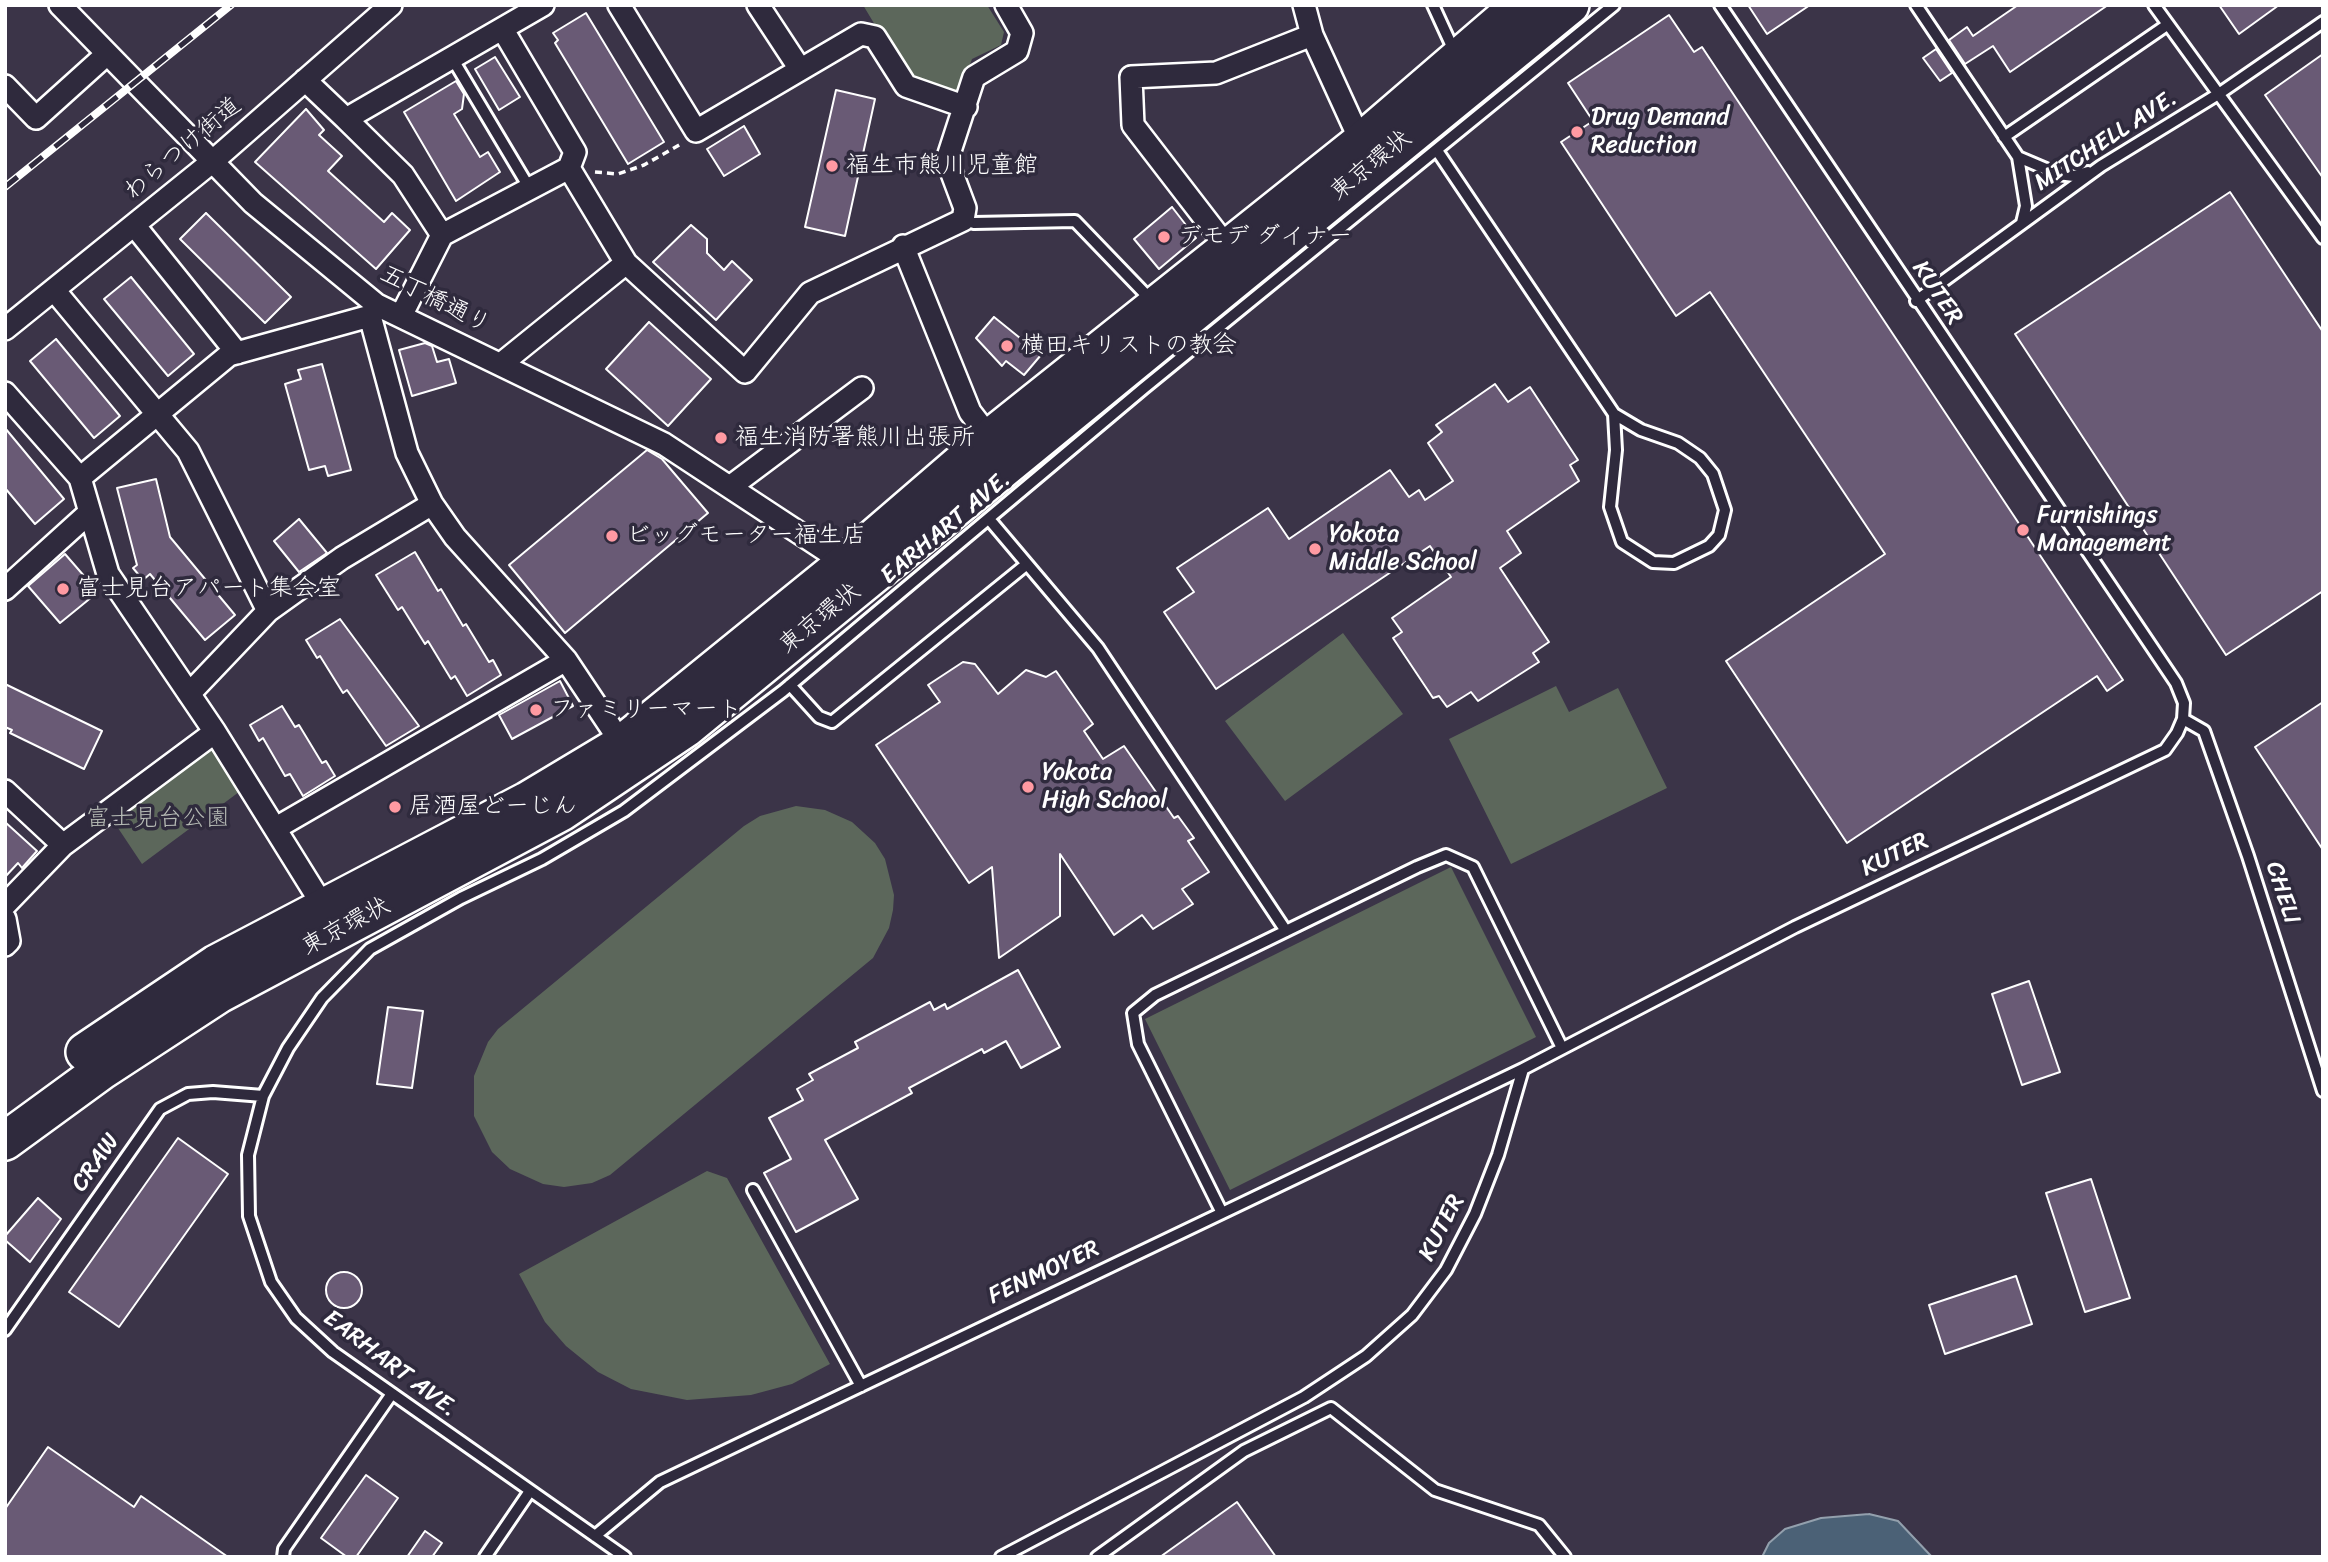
<!DOCTYPE html>
<html>
<head>
<meta charset="utf-8">
<style>
  body { margin:0 }
  #map { position:relative; width:2328px; height:1562px; overflow:hidden; background:#3b3448; font-family:Sriracha,sans-serif }
  canvas { display:block }
  .frame { position:absolute; inset:0; border:7px solid #fff; pointer-events:none }
</style>
</head>
<body>
<div id="map">
<canvas width="2328" height="1562"></canvas>
<div class="frame"></div>
</div>
<script>
const g = document.querySelector('canvas').getContext('2d');
g.lineJoin = 'round';
function paint(path, color) { g.fillStyle = color; g.fill(path, 'evenodd'); }
const shape = rows => new Path2D(rows.map(r => 'M' + r).join(''));
function trace(path, color, width, dash) { g.strokeStyle = color; g.lineWidth = width; g.lineCap = dash ? 'butt' : 'round'; g.setLineDash(dash || []); g.stroke(path); }
function write(font, color, halo, rows, align = 'center') {
  g.font = font + ' Sriracha,"Klee One",sans-serif'; g.lineWidth = 7; g.setLineDash([]); g.textBaseline = 'middle'; g.strokeStyle = halo; g.fillStyle = color; for (const [text, x, y, turn = 0] of rows) {
    g.save(); g.translate(x, y); g.rotate((+turn || 0) * Math.PI / 180); g.textAlign = isNaN(turn) ? turn : align; if (halo) g.strokeText(text, 0, 0); g.fillText(text, 0, 0); g.restore();
  }
}
paint(shape([
  [863,5,987,5,1004,32,1001,45,972,59,959,96,902,70],
  [1343,633,1403,714,1285,801,1225,721],
  [1556,686,1569,712,1618,688,1667,788,1511,864,1449,739],
  [212,748,239,792,142,864,112,819],
  [796,806,825,810,852,822,875,843,885,859,894,895,893,910,889,928,873,958,610,1175,592,1183,564,1187,543,1184,510,1169,492,1152,474,1116,474,1076,488,1042,498,1029,744,826,760,816],
  [1451,867,1536,1037,1230,1190,1145,1019],
  [707,1171,727,1178,830,1364,792,1384,751,1395,687,1400,631,1389,598,1372,566,1346,545,1322,519,1274]
]), '#5c675b');
const water = shape([
  [1869,1514,1898,1521,1932,1557,1762,1557,1769,1543,1785,1529,1821,1518,1869,1514]
]);
paint(water, '#4b6176');
trace(water, '#93a0ad', 2);
const building = shape([
  [1748,5,1810,5,1767,34,1748,5],
  [2018,5,2108,5,2010,72,1993,46,1965,64,1949,40,1967,27,1973,36,2018,5],
  [2219,5,2279,5,2239,34,2219,5],
  [586,13,664,142,628,164,555,43,558,40,553,33,586,13],
  [1669,15,1694,52,1702,47,2123,680,2107,691,2097,676,1847,843,1726,661,1885,554,1710,292,1676,316,1561,142,1593,121,1568,83,1669,15],
  [1936,49,1952,73,1940,81,1923,58,1936,49],
  [2323,54,2323,178,2265,95,2323,54],
  [495,57,520,97,499,110,475,69,495,57],
  [456,81,464,94,462,109,454,114,480,157,488,152,500,172,456,201,404,112,456,81],
  [836,90,875,99,845,236,805,227,836,90],
  [306,109,324,130,319,135,342,156,328,171,384,222,392,213,410,230,376,269,255,162,306,109],
  [744,126,760,154,724,176,707,149,744,126],
  [2230,192,2323,332,2323,591,2226,655,2015,334,2230,192],
  [1172,207,1196,238,1159,269,1134,239,1172,207],
  [206,213,291,297,265,323,180,239,206,213],
  [691,225,707,239,707,253,724,270,732,261,752,280,716,320,653,262,691,225],
  [131,277,194,354,168,376,104,299,131,277],
  [994,317,1041,355,1024,375,1006,361,1002,366,976,338,994,317],
  [649,322,711,379,668,426,606,369,649,322],
  [56,339,120,416,94,438,30,361,56,339],
  [425,343,432,346,437,362,449,359,456,383,412,396,399,350,425,343],
  [322,364,351,470,328,476,325,466,309,470,285,384,301,379,298,370,322,364],
  [1495,384,1508,402,1530,387,1578,460,1570,465,1579,481,1507,531,1521,553,1500,568,1549,642,1533,653,1539,662,1478,701,1471,692,1447,707,1439,696,1433,698,1393,638,1402,632,1392,618,1451,577,1430,546,1216,689,1164,612,1194,592,1177,568,1268,508,1289,539,1390,470,1409,497,1419,490,1425,500,1453,481,1428,443,1442,432,1436,425,1495,384],
  [5,428,64,499,35,524,5,488,5,428],
  [647,450,662,459,708,513,565,633,509,565,647,450],
  [156,479,170,537,235,615,205,640,150,574,143,580,133,568,137,565,117,488,156,479],
  [299,519,327,553,299,572,274,541,299,519],
  [415,552,438,591,441,589,463,626,466,624,489,662,493,660,501,675,467,696,455,676,451,679,428,641,425,644,402,607,398,610,376,575,415,552],
  [65,554,98,592,60,623,28,586,65,554],
  [340,619,419,726,386,746,347,690,343,693,320,656,317,658,306,640,340,619],
  [963,662,975,664,998,694,1026,670,1046,677,1056,671,1093,724,1084,731,1103,759,1124,746,1174,818,1178,816,1194,838,1188,841,1209,872,1182,889,1193,904,1153,929,1142,915,1114,935,1060,854,1060,916,999,958,992,867,969,883,876,745,940,702,928,685,963,662],
  [560,681,573,706,512,739,499,715,560,681],
  [5,684,102,731,84,769,10,733,12,730,5,727,5,684],
  [2323,702,2323,850,2255,747,2323,702],
  [282,706,295,727,299,725,322,763,326,761,335,776,303,796,290,774,285,776,263,738,259,741,250,725,282,706],
  [5,822,37,851,22,868,18,863,5,877,5,822],
  [1018,970,1060,1047,1021,1068,1006,1041,984,1053,982,1049,909,1088,912,1093,825,1140,858,1199,796,1232,764,1173,791,1159,769,1118,803,1100,797,1089,813,1080,809,1074,858,1048,855,1042,930,1002,934,1010,945,1004,947,1009,1018,970],
  [2029,981,2060,1072,2022,1085,1992,994,2029,981],
  [388,1007,423,1011,412,1088,377,1084,388,1007],
  [178,1138,228,1174,119,1327,69,1292,178,1138],
  [2091,1179,2130,1298,2085,1312,2046,1193,2091,1179],
  [38,1198,61,1219,30,1262,5,1240,5,1236,38,1198],
  '326 1290a18 18 0 1 1 36 0a18 18 0 1 1-36 0Z',
  [2016,1276,2032,1324,1945,1354,1929,1305,2016,1276],
  [48,1447,134,1507,141,1496,228,1557,5,1557,5,1509,48,1447],
  [366,1475,398,1498,356,1557,347,1557,321,1538,366,1475],
  [1237,1502,1276,1557,1160,1557,1237,1502],
  [425,1531,442,1543,432,1557,407,1557,425,1531]
]);
paint(building, '#695a75');
trace(building, '#fff', 2);
const lane = shape([
  [1433,5,1455,53],
  [1916,5,2018,157,2026,206,2022,223],
  [2154,5,2323,238],
  [452,58,530,189],
  [2004,137,2167,25],
  [1438,152,1614,414],
  [2018,157,2058,174,2074,176,2088,172],
  [963,220,974,223,1075,221,1152,301],
  [1916,301,2101,166,2220,93,2323,22],
  [1614,414,1641,430,1678,443,1700,458,1713,474,1725,510,1719,535,1709,546,1674,563,1653,562,1622,542,1610,507,1616,450,1614,414],
  [989,519,1098,648,1286,931],
  [790,685,819,717,832,722,1027,564],
  [2183,719,2204,731,2248,856,2323,1091],
  [753,1190,861,1386],
  [1222,1213,1138,1044,1133,1013,1155,995,1417,867,1446,855,1473,867,1562,1048],
  [5,1330,160,1109,188,1094,213,1092,263,1096],
  [595,1536,660,1482,1523,1069,1795,927,2165,750,2177,733,2183,719,2184,703,2176,683,1720,5],
  [283,1557,284,1549,391,1395],
  [485,1557,530,1491],
  [625,1557,333,1352,296,1318,271,1282,249,1216,248,1155,263,1096,288,1048,322,998,370,949,461,898,542,859,624,811,783,691,1144,388,1614,5],
  [1001,1557,1304,1397,1366,1356,1412,1315,1446,1270,1475,1214,1498,1155,1523,1069],
  [1097,1557,1244,1451,1331,1408,1435,1490,1539,1525,1565,1557]
]);
const street = shape([
  [60,5,253,203,377,305,664,444,845,563,851,570],
  [619,5,696,131,861,34,875,37,906,86,966,107],
  [758,5,800,69],
  [1304,5,1312,35,1361,142],
  [503,30,575,152,569,168,626,263,745,372,810,293,963,220,965,208,947,160,974,77,1017,51,1022,33,1006,5],
  [305,80,346,119,543,5],
  [5,86,36,118,107,54],
  [346,119,403,175,442,235,569,168],
  [134,225,237,353],
  [903,246,970,412,990,438],
  [1227,247,1133,125,1131,77,1216,73,1312,35],
  [54,290,188,451,268,611],
  [377,305,370,316,407,453,432,504,455,537,566,660,622,744],
  [401,316,442,235],
  [5,329,213,161,391,5],
  [501,364,626,263],
  [5,393,80,478,108,574,215,732,325,909],
  [80,478,229,355,370,316],
  [730,487,862,388],
  [5,589,90,512],
  [189,694,268,611,342,558,432,504],
  [5,791,63,845],
  [276,828,566,660],
  [5,905,63,845,215,732],
  [5,919,9,941,5,945]
]);
const highway = shape([
  [85,1052,216,964,527,801,622,744,845,563,990,438,1361,142,1520,5],
  [5,1141,101,1071,219,994,561,812,686,728,1570,5]
]);
trace(lane, '#fff', 16);
trace(street, '#fff', 26);
trace(highway, '#fff', 42);
trace(shape([
  [595,172,618,174,644,165,681,144]
]), '#fff', 3.5, [7, 5]);
trace(lane, '#2f2a3d', 10);
trace(street, '#2f2a3d', 21);
trace(highway, '#2f2a3d', 37);
const rail = shape([
  [5,187,231,5]
]);
trace(rail, '#fff', 8);
trace(rail, '#2f2a3d', 5, [16]);
for (const [x, y, r, color] of [
  [1577,132,7,"#ff9aa2"],
  [832,166,7,"#ff9aa2"],
  [1164,237,7,"#ff9aa2"],
  [1007,346,7,"#ff9aa2"],
  [721,438,7,"#ff9aa2"],
  [2023,530,7,"#ff9aa2"],
  [612,536,7,"#ff9aa2"],
  [1315,549,7,"#ff9aa2"],
  [63,589,7,"#ff9aa2"],
  [536,710,7,"#ff9aa2"],
  [1028,787,7,"#ff9aa2"],
  [395,807,7,"#ff9aa2"]
]) { const dot = new Path2D(); dot.arc(x, y, r, 0, 2 * Math.PI); g.fillStyle = color; g.fill(dot); trace(dot, '#2f2a3d', 2.5); }
write('24px', '#fff', '#2f2a3d', [
  ["Drug Demand",1591,118],
  ["Reduction",1591,146],
  ["福生市熊川児童館",846,166],
  ["デモデ ダイナー",1178,237],
  ["横田キリストの教会",1021,346],
  ["福生消防署熊川出張所",735,438],
  ["Furnishings",2037,516],
  ["Management",2037,544],
  ["Yokota",1329,535],
  ["Middle School",1329,563],
  ["ビッグモーター福生店",626,536],
  ["富士見台アパート集会室",77,589],
  ["ファミリーマート",550,710],
  ["Yokota",1042,773],
  ["High School",1042,801],
  ["居酒屋どーじん",409,807]
], 'left');
write('24px', '#fff', '#2f2a3d', [
  ["MITCHELL AVE.",2106,141,-33],
  ["わらつけ街道",183,149,-40],
  ["東京環状",1371,166,-39],
  ["KUTER",1937,293,56],
  ["五丁橋通り",435,300,27],
  ["EARHART AVE.",946,528,-40],
  ["東京環状",820,619,-39],
  ["KUTER",1895,855,-26],
  ["CHELI",2282,893,72],
  ["東京環状",346,927,-28],
  ["CRAW",96,1163,-55],
  ["KUTER",1442,1228,-63],
  ["FENMOYER",1044,1273,-25],
  ["EARHART AVE.",390,1364,37]
]);
write('24px', '#b6bbb5', '#2f2a3d', [
  ["富士見台公園",158,819]
]);
</script>
</body>
</html>
